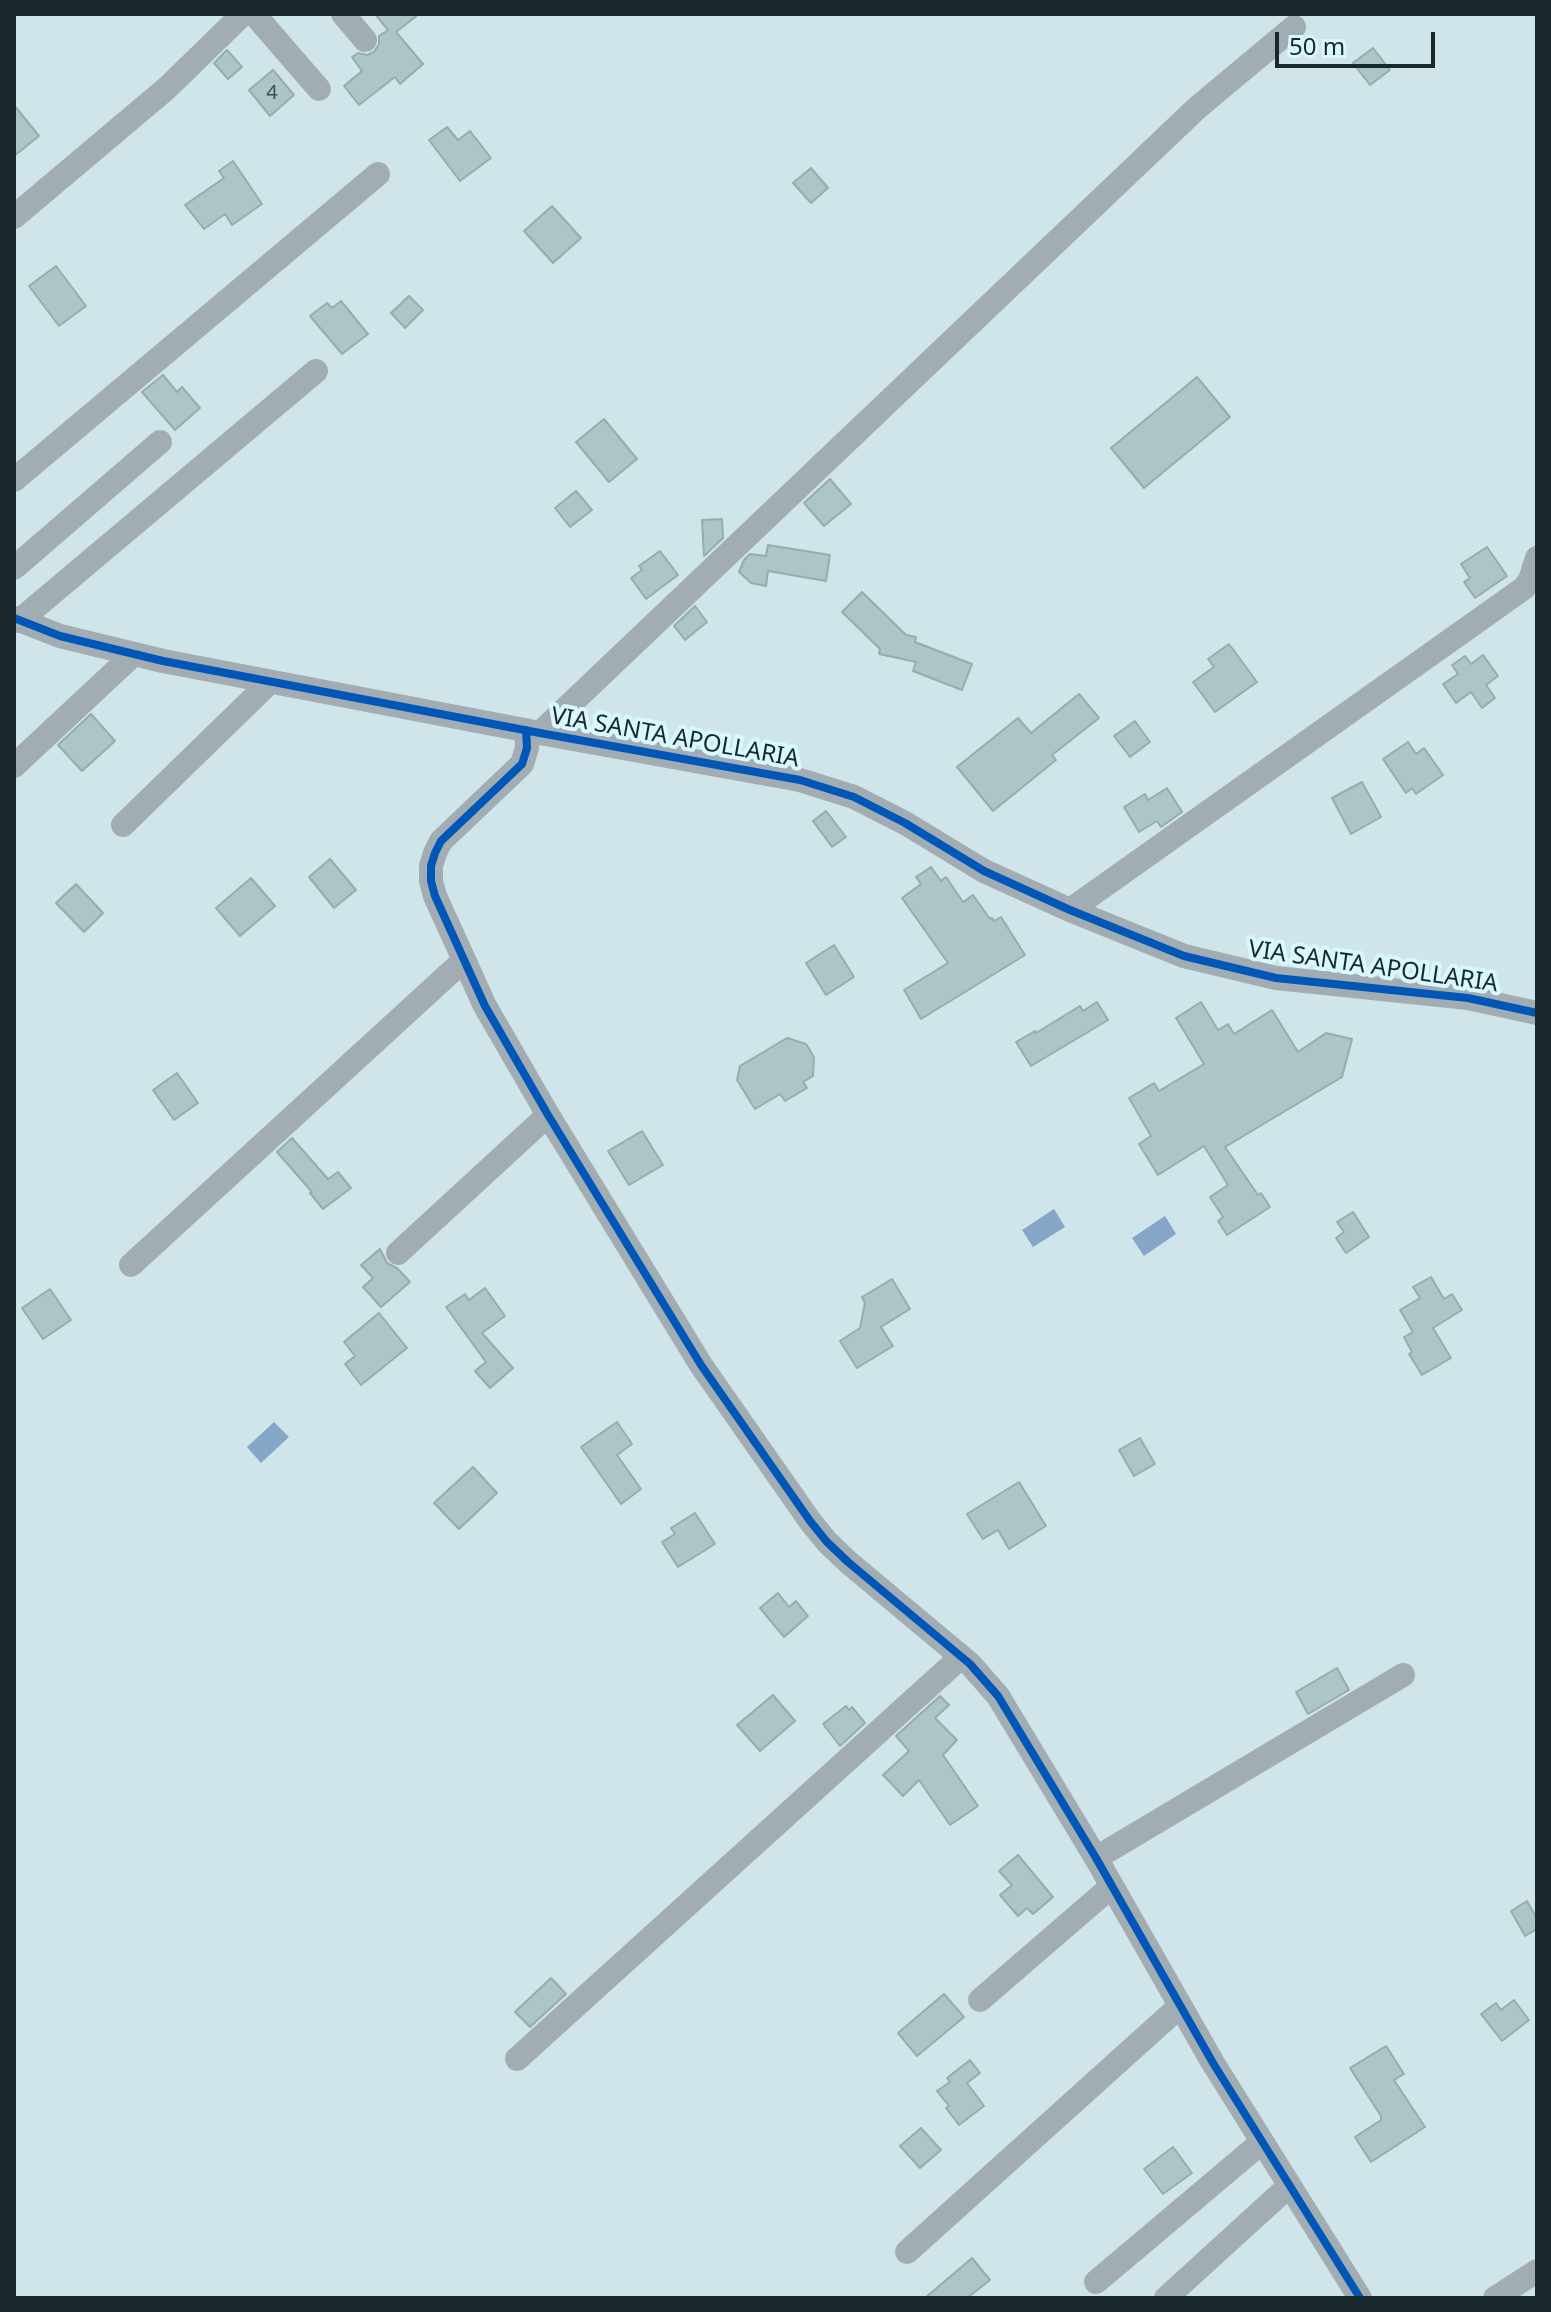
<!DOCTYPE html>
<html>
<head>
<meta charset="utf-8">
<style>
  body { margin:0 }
  #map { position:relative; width:1551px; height:2312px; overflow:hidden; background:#cfe5ea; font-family:"Noto Sans",sans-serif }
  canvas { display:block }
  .frame { position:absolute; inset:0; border:16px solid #19282c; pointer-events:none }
  .scale { position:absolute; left:1275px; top:32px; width:160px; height:36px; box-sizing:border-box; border:4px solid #19282c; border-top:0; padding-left:10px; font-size:24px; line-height:28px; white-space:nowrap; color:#19282c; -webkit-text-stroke:6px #d8f8ff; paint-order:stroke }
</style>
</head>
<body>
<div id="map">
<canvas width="1551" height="2312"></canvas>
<div class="frame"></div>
<div class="scale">50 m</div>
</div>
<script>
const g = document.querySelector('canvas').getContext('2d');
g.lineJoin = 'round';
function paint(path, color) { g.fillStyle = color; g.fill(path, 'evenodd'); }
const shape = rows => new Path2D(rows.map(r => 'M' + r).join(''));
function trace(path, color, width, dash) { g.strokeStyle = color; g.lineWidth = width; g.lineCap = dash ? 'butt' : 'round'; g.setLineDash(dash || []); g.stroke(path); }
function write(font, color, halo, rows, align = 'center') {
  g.font = font + ' "Noto Sans",sans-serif'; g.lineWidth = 8; g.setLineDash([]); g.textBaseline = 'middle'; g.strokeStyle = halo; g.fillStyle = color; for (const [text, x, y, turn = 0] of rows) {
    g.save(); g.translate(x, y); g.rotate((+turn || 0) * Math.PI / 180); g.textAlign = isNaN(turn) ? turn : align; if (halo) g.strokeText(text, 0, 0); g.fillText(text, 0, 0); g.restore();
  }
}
paint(shape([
  [1054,1209,1065,1227,1033,1247,1022,1230],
  [1165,1216,1176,1234,1144,1256,1132,1238],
  [274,1422,289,1437,261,1463,247,1447]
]), '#85a6c7');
const building = shape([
  [375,14,419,14,396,32,423,64,400,84,395,77,359,105,344,86,362,71,352,57,358,53,367,55,374,52,379,44,379,36,388,30,375,14],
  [1373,48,1390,70,1370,85,1353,63,1373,48],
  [227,50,242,67,228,79,214,63,227,50],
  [273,70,294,95,270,116,249,90,273,70],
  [14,105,39,136,14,156,14,105],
  [447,127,458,140,470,131,491,158,460,181,429,140,447,127],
  [233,161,262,204,232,225,225,214,204,229,185,205,224,178,219,171,233,161],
  [811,168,828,188,811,203,793,183,811,168],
  [552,206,581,238,553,263,524,231,552,206],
  [56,266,86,306,59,326,29,286,56,266],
  [409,296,423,310,405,328,391,313,409,296],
  [341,301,368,334,342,354,310,316,327,303,332,308,341,301],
  [163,375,177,392,182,387,200,408,175,430,142,392,163,375],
  [1197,377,1230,417,1144,488,1111,448,1197,377],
  [604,419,637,459,609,482,576,442,604,419],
  [830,479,851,504,824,526,804,503,830,479],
  [576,491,592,510,570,527,555,508,576,491],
  [722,519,723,538,704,556,702,520,722,519],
  [768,545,830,555,826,581,768,571,766,586,751,583,739,572,744,560,750,554,766,556,768,545],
  [1487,547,1507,576,1475,598,1464,582,1470,578,1461,564,1487,547],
  [660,551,678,575,646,599,631,578,642,570,639,566,660,551],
  [862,592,906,635,916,637,915,642,972,664,962,690,913,671,916,662,879,654,880,649,842,612,862,592],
  [695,606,707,622,685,640,674,626,695,606],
  [1229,644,1257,682,1215,712,1193,682,1214,667,1208,659,1229,644],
  [1483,655,1498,676,1486,685,1495,698,1482,708,1471,692,1456,703,1443,684,1458,674,1452,665,1465,656,1471,664,1483,655],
  [1079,694,1099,718,1052,755,1056,760,993,811,957,767,1018,718,1031,733,1079,694],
  [91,714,115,741,82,771,58,745,91,714],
  [1135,721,1150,742,1130,757,1114,736,1135,721],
  [1408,742,1416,754,1424,748,1443,775,1416,794,1412,788,1406,793,1383,759,1408,742],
  [1362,782,1381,817,1351,834,1332,798,1362,782],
  [1167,788,1182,812,1161,827,1157,821,1139,832,1124,807,1145,794,1148,800,1167,788],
  [826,811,846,837,832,847,813,821,826,811],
  [330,859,356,890,334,908,309,877,330,859],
  [931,867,941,881,946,877,963,902,973,895,990,919,992,918,994,921,1001,917,1025,955,921,1019,904,990,948,963,902,898,921,884,916,877,931,867],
  [251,878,275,906,240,936,216,908,251,878],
  [76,884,103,913,84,932,56,903,76,884],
  [834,945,854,977,826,995,806,963,834,945],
  [1097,1002,1108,1020,1031,1066,1016,1042,1035,1031,1036,1033,1080,1006,1083,1011,1097,1002],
  [1201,1002,1218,1030,1228,1024,1234,1034,1272,1010,1298,1052,1326,1033,1352,1039,1342,1077,1225,1147,1258,1195,1261,1193,1270,1207,1227,1235,1218,1221,1223,1217,1210,1197,1228,1185,1204,1146,1158,1175,1139,1144,1151,1136,1129,1098,1154,1083,1159,1091,1204,1064,1176,1018,1201,1002],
  [787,1038,806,1044,814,1057,813,1076,803,1082,807,1088,785,1101,780,1094,755,1109,737,1080,740,1066,787,1038],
  [177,1073,198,1103,174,1120,153,1090,177,1073],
  [642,1131,663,1165,629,1185,608,1151,642,1131],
  [292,1138,328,1179,338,1172,351,1188,323,1209,310,1193,312,1192,277,1152,292,1138],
  [1353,1212,1369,1237,1346,1253,1336,1238,1344,1232,1337,1222,1353,1212],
  [380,1249,387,1263,397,1268,410,1282,381,1307,363,1287,373,1278,361,1265,380,1249],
  [1431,1277,1444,1299,1452,1294,1462,1310,1433,1328,1451,1358,1422,1375,1409,1354,1412,1352,1404,1337,1413,1332,1400,1310,1420,1298,1413,1287,1431,1277],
  [892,1279,910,1309,881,1327,893,1346,857,1368,840,1341,860,1328,865,1303,862,1297,892,1279],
  [485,1288,505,1316,482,1333,513,1368,490,1388,475,1371,486,1362,446,1307,465,1294,469,1300,485,1288],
  [50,1289,71,1320,43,1339,22,1308,50,1289],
  [379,1313,407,1348,361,1385,345,1364,355,1356,344,1342,379,1313],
  [617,1422,632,1444,617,1455,641,1489,621,1504,581,1447,617,1422],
  [1140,1438,1155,1464,1134,1476,1119,1450,1140,1438],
  [473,1467,497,1493,459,1529,434,1503,473,1467],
  [1019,1482,1046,1526,1009,1549,998,1530,983,1539,967,1514,1019,1482],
  [695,1513,715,1544,678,1567,662,1542,675,1534,671,1528,695,1513],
  [778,1593,789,1607,796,1601,808,1616,784,1637,760,1608,778,1593],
  [1337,1668,1349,1690,1308,1714,1296,1692,1337,1668],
  [773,1695,795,1721,760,1751,737,1725,773,1695],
  [940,1696,949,1705,935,1718,957,1740,943,1755,978,1806,950,1825,919,1780,903,1796,883,1775,909,1751,896,1736,940,1696],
  [846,1706,849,1710,852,1707,865,1723,840,1746,823,1724,846,1706],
  [1018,1855,1053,1897,1033,1914,1027,1908,1018,1916,1000,1895,1012,1885,999,1871,1018,1855],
  [1527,1901,1537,1919,1537,1929,1525,1936,1511,1911,1527,1901],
  [551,1978,566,1994,530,2027,515,2012,551,1978],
  [944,1994,964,2017,917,2056,898,2033,944,1994],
  [1514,2000,1529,2020,1502,2041,1481,2014,1496,2003,1501,2010,1514,2000],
  [1386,2046,1404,2074,1394,2080,1425,2127,1371,2162,1355,2137,1381,2120,1381,2116,1350,2068,1386,2046],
  [970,2060,980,2073,967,2083,984,2106,959,2125,946,2108,949,2106,937,2091,950,2082,947,2078,970,2060],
  [921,2128,941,2150,920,2168,900,2146,921,2128],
  [1173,2147,1192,2173,1163,2194,1144,2169,1173,2147],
  [972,2258,990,2280,967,2298,925,2298,972,2258]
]);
paint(building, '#acc5c7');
trace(building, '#99abac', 2);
trace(shape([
  [254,14,319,89],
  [343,14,365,40],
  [14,217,167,88,243,14],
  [14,480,378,174],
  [14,568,160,442],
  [14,618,60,636,163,661,540,733,800,780,854,797,905,823,984,871,1070,910,1184,956,1276,978,1468,998,1537,1013],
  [19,621,316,371],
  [526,730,527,748,522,764,441,841,435,853,431,866,431,881,435,896,485,1006,548,1115,701,1365,810,1521,827,1542,848,1562,970,1664,998,1696,1096,1858,1213,2063,1360,2298],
  [540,733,1197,108,1294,27],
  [14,766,134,654],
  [123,825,270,682],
  [1070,910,1524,588,1530,580,1537,558],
  [398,1253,548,1115],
  [131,1265,463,961],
  [1096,1858,1403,1675],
  [980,2000,1112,1886],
  [517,2059,961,1657],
  [907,2252,1180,2006],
  [1096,2282,1262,2142],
  [1166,2298,1289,2186],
  [1495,2298,1537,2271]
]), '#a2adb3', 24);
trace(shape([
  [14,618,60,636,163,661,540,733,800,780,854,797,905,823,984,871,1070,910,1184,956,1276,978,1468,998,1537,1013],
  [526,730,527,748,522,764,441,841,435,853,431,866,431,881,435,896,485,1006,548,1115,701,1365,810,1521,827,1542,848,1562,970,1664,998,1696,1096,1858,1213,2063,1360,2298]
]), '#0057b8', 8);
write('20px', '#3e4f53', null, [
  ["4",272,93]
]);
write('24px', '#19282c', '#d8f8ff', [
  ["VIA SANTA APOLLARIA",675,738,10],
  ["VIA SANTA APOLLARIA",1373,967,8]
]);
</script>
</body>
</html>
